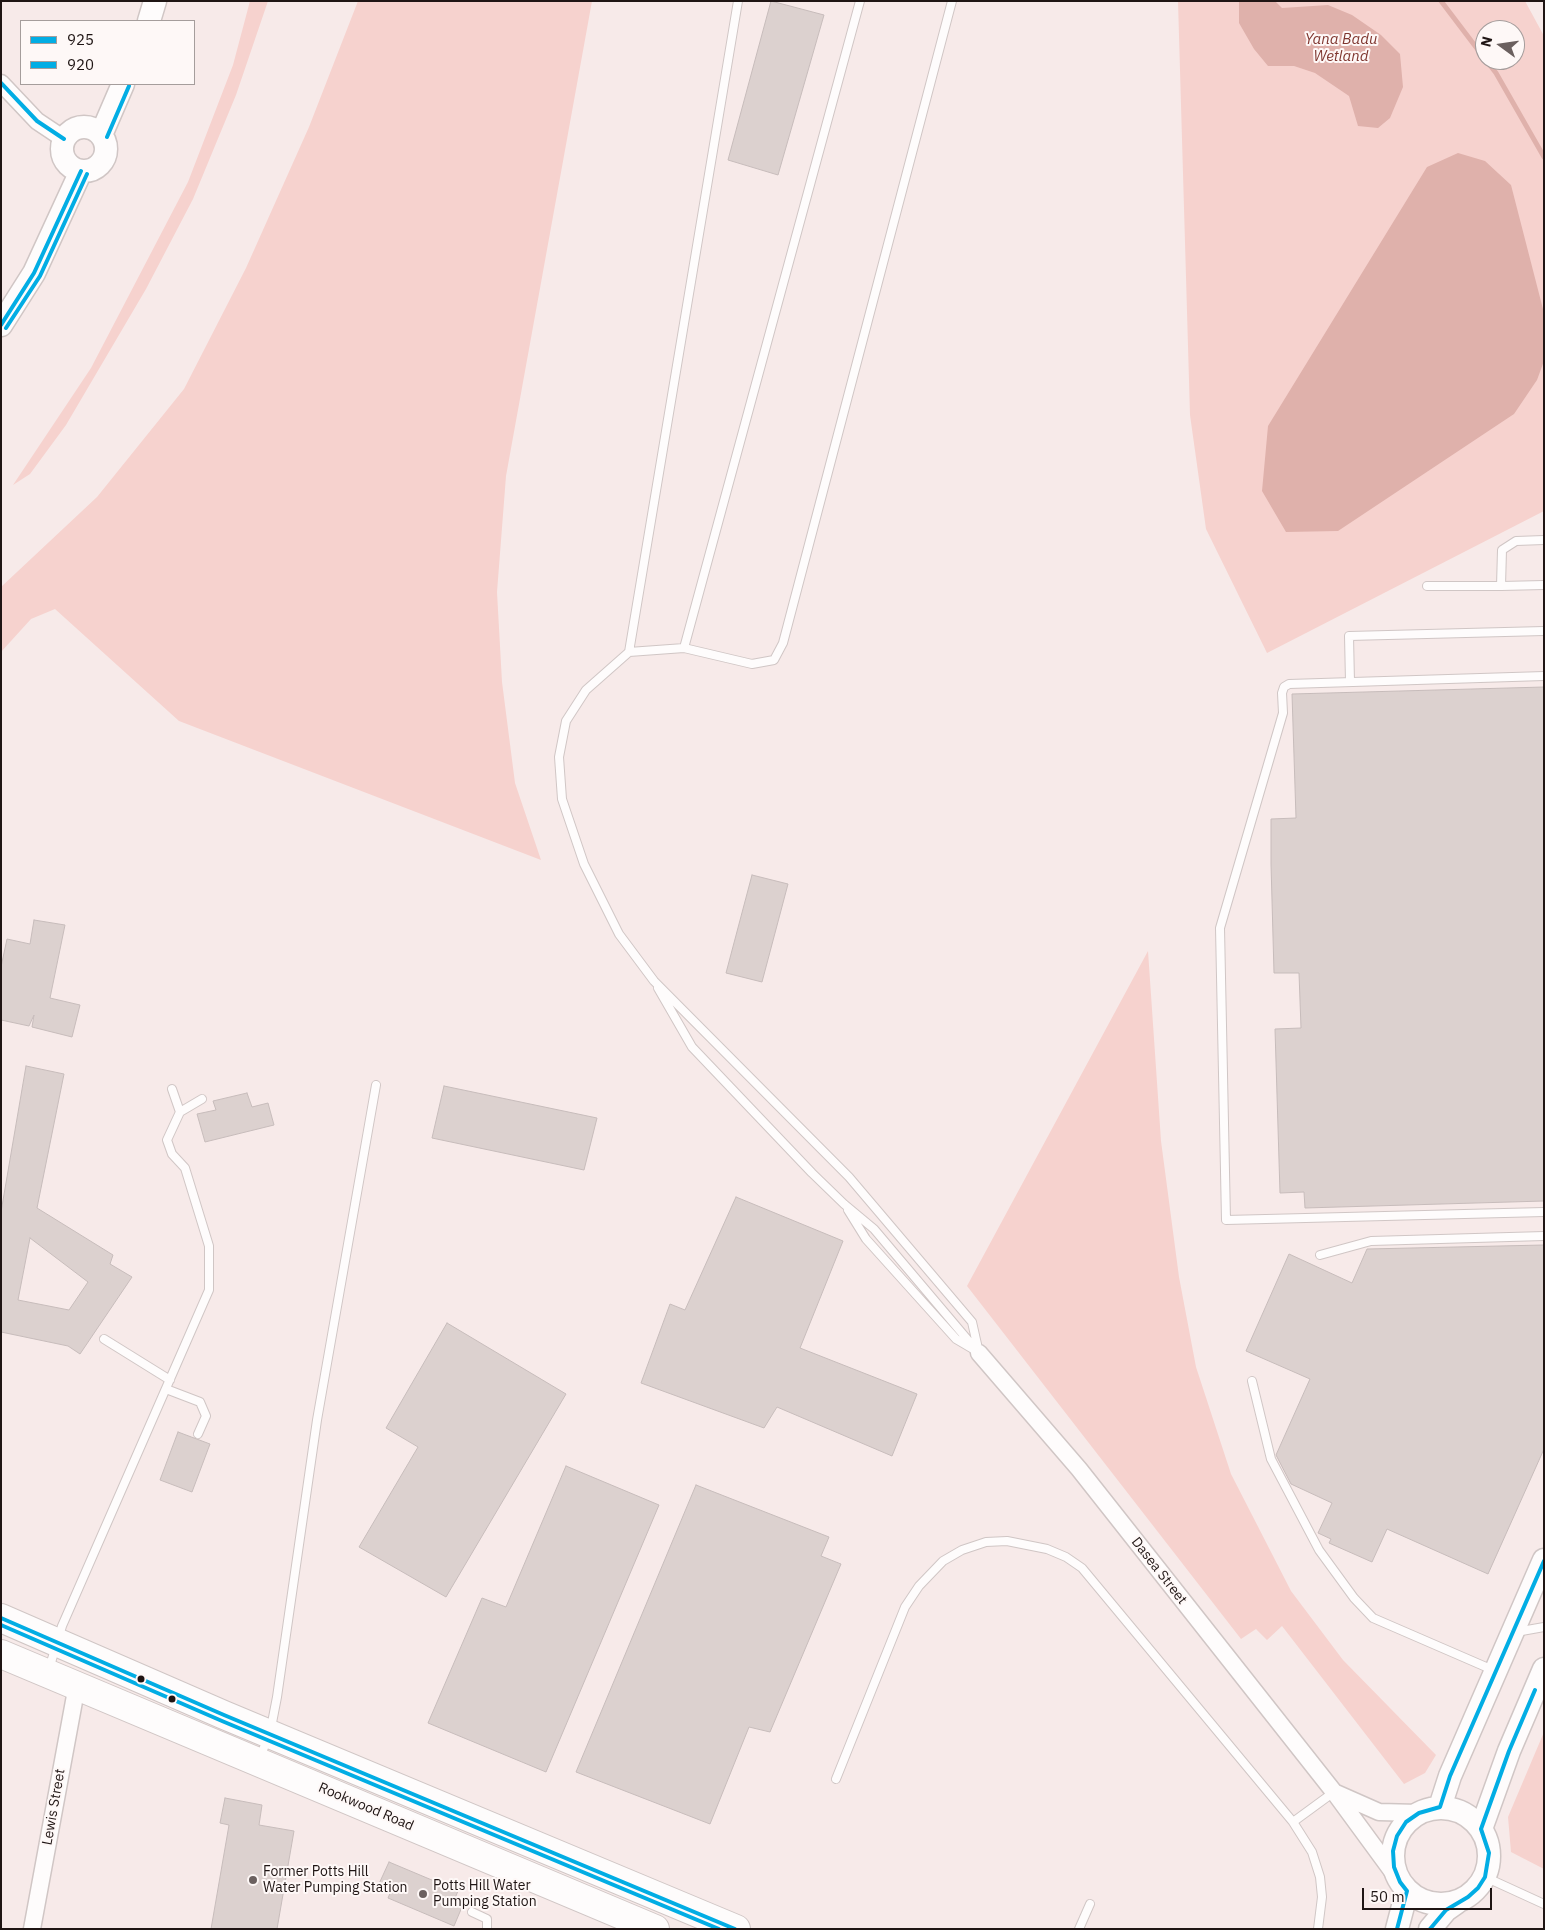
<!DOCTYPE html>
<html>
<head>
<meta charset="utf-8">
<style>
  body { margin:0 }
  #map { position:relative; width:1545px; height:1930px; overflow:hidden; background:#f7eae9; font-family:"IBM Plex Sans",sans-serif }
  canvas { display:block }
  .frame { position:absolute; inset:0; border:2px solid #1f1514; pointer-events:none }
  .legend { position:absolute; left:20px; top:20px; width:175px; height:65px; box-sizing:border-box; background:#fef8f7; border:1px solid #a59d9c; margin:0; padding:6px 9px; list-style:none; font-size:15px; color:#1f1514 }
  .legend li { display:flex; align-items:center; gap:10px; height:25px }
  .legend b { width:25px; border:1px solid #a59d9c }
  .north { position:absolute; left:1475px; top:20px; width:50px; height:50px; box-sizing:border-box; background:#fef8f7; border:1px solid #a59d9c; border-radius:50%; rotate:284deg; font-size:14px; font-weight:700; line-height:20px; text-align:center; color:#1f1514 }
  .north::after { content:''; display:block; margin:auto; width:18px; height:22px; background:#6b605f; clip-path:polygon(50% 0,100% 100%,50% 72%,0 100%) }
  .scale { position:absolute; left:1362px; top:1888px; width:130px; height:22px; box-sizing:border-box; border:2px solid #1f1514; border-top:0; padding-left:6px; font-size:15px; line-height:18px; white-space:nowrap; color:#1f1514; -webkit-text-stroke:4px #fef8f7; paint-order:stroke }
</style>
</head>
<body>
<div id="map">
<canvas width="1545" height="1930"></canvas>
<div class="frame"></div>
<ul class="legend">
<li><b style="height:6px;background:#02ade4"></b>925</li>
<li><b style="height:6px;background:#02ade4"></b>920</li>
</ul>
<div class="north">N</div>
<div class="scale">50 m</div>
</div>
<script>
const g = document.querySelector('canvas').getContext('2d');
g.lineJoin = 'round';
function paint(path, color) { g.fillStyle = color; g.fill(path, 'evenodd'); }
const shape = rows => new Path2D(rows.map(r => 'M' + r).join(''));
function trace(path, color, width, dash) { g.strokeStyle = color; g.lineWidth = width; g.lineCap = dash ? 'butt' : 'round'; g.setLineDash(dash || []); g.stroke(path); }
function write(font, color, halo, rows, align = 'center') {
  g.font = font + ' "IBM Plex Sans",sans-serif'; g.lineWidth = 4; g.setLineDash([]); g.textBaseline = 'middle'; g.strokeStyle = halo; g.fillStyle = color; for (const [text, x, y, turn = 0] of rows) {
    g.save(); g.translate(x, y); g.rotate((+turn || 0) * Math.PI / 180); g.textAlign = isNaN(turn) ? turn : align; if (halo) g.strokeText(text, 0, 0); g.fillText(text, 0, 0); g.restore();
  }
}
paint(shape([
  [250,1,268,1,236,95,193,199,146,289,66,425,30,474,13,485,91,368,188,182,233,65],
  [358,1,592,1,506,476,497,592,502,682,515,783,541,860,179,721,55,609,31,619,1,652,1,587,97,497,184,389,246,268,309,127],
  [1178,1,1525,1,1544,36,1544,511,1267,653,1206,529,1190,415],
  [1485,30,1515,30,1515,60,1485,60],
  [1148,951,1161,1141,1179,1277,1196,1367,1231,1474,1291,1591,1343,1660,1436,1755,1425,1773,1404,1784,1282,1626,1267,1640,1256,1629,1241,1639,967,1286],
  [1544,1732,1544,1869,1511,1852,1508,1817]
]), '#f6d2ce');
paint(shape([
  [1239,1,1275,1,1282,8,1328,5,1352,15,1381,35,1400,54,1403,87,1390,118,1378,128,1358,126,1349,96,1315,73,1294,66,1268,66,1254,49,1239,23],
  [1458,153,1485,161,1511,185,1544,313,1544,361,1537,380,1514,414,1338,531,1286,532,1262,491,1268,426,1427,167]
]), '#dfb1ab');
trace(shape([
  [1441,1,1485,59],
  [1486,60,1496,73,1544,157]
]), '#dfb1ab', 5);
const building = shape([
  [771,1,824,15,778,175,728,160,771,1],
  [1544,687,1544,1201,1305,1208,1304,1192,1280,1193,1275,1029,1301,1028,1299,973,1274,973,1271,864,1271,819,1296,818,1292,694,1544,687],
  [752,875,788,884,762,982,726,973,752,875],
  [34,920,65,925,50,998,80,1005,72,1037,32,1027,34,1015,29,1026,1,1020,1,967,7,939,30,944,34,920],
  [26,1066,64,1074,37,1208,113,1255,110,1264,132,1277,80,1354,68,1346,1,1332,1,1212,26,1066],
  [30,1238,88,1282,69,1310,18,1300,30,1238],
  [444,1086,597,1118,584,1170,432,1138,444,1086],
  [247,1093,252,1107,268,1103,274,1125,205,1142,197,1114,216,1110,213,1101,247,1093],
  [736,1197,843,1241,800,1348,917,1394,892,1456,777,1407,764,1428,641,1383,670,1304,685,1310,736,1197],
  [1544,1245,1544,1449,1488,1574,1387,1529,1372,1562,1329,1543,1331,1539,1318,1533,1332,1503,1291,1484,1276,1455,1310,1379,1246,1351,1289,1254,1352,1283,1367,1249,1544,1245],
  [447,1323,566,1394,446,1597,359,1547,418,1447,386,1428,447,1323],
  [178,1432,210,1444,192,1492,160,1480,178,1432],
  [566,1466,659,1505,546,1772,428,1723,482,1598,506,1607,566,1466],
  [696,1485,829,1537,821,1556,841,1564,770,1732,749,1727,710,1824,576,1772,696,1485],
  [225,1798,262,1805,259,1825,294,1831,277,1929,211,1929,229,1825,220,1823,225,1798],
  [389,1862,458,1891,453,1903,462,1907,454,1926,388,1898,391,1891,378,1886,389,1862]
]);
paint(building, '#dcd1cf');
trace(building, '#c7bcbb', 1);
const lane = shape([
  [738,1,629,652,586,690,566,721,559,757,562,799,584,864,619,934,654,981,849,1177,972,1322,979,1353],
  [1544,540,1516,541,1502,550,1501,586,1544,585],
  [1427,586,1501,586],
  [684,648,752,664,774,660,783,643,952,1],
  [629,652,684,648,860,1],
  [1544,676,1289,684,1284,687,1282,693,1283,713,1220,928,1226,1220,1544,1212],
  [1350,682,1349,636,1544,631],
  [658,988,692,1047,812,1173,844,1204,874,1229,978,1352],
  [180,1112,202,1099],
  [848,1210,866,1239,956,1339,973,1349],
  [1320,1255,1371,1241,1544,1236],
  [104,1339,170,1380],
  [1252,1381,1271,1459,1319,1550,1354,1598,1373,1618,1493,1670],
  [166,1389,200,1402,206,1416,198,1434],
  [1516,1632,1544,1627],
  [49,1669,62,1626,209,1290,209,1246,185,1168,172,1154,167,1140,180,1112,172,1089],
  [260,1757,270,1733,277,1697,317,1420,376,1085],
  [836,1779,905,1607,919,1586,943,1561,962,1550,986,1542,1007,1541,1047,1549,1066,1557,1082,1568,1293,1822],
  [1485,1877,1544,1904],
  [472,1912,487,1919,487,1929],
  [1079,1929,1090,1904],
  [1318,1929,1322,1897,1320,1877,1312,1852,1293,1822,1334,1792]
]);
const street = shape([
  [1,83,37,121,64,139],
  [979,1353,1079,1469,1334,1792,1400,1882],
  [1336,1793,1379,1812,1419,1813],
  [32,1929,77,1685]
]);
const secondary = shape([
  [149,21,155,1],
  '62 149a22 22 0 1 1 44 0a22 22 0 1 1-44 0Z',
  [101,135,123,84],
  [1,325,34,273,81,171],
  [1440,1807,1450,1776,1544,1560],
  '1393 1856a48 48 0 1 1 96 0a48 48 0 1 1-96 0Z',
  [1481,1829,1509,1751,1544,1669],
  [1397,1929,1407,1891],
  [1430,1929,1446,1910,1456,1903]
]);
const highway = shape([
  [1,1618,224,1715,736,1929],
  [1,1654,655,1929]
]);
trace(lane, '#d0c6c5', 10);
trace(street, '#d0c6c5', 19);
trace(secondary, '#d0c6c5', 25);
trace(highway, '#d0c6c5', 30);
trace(lane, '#fefcfc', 8);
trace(street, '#fefcfc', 16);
trace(secondary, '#fefcfc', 22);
trace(highway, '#fefcfc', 28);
trace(shape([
  [1,83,37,121,64,139],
  [1,325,34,273,81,171],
  [1,1618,224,1715,735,1929],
  [1397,1929,1407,1891,1400,1882,1394,1867,1393,1851,1397,1836,1406,1822,1419,1813,1440,1807,1450,1776,1544,1561],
  [1430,1929,1446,1910,1468,1897,1478,1888,1485,1877,1489,1853,1481,1829,1509,1751,1535,1690]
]), '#02ade4', 4);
trace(shape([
  [107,137,129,86],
  [6,328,40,276,87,174],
  [1,1625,222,1721,719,1929]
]), '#02ade4', 4);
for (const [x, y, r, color] of [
  [141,1679,4.5,"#1f1514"],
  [172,1699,4.5,"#1f1514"],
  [253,1880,5,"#6b605f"],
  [423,1894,5,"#6b605f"]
]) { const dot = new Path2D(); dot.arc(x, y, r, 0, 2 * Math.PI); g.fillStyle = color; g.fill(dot); trace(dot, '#fef8f7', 2); }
write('14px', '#1f1514', '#fef8f7', [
  ["Dasea Street",1159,1571,52],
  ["Lewis Street",54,1807,-80],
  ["Rookwood Road",366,1807,23]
]);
write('14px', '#1f1514', '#fef8f7', [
  ["Former Potts Hill",263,1872],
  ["Water Pumping Station",263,1888],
  ["Potts Hill Water",433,1886],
  ["Pumping Station",433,1902]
], 'left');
write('italic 15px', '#7f362f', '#fef8f7', [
  ["Yana Badu",1341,40],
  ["Wetland",1341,57]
]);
</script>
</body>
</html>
